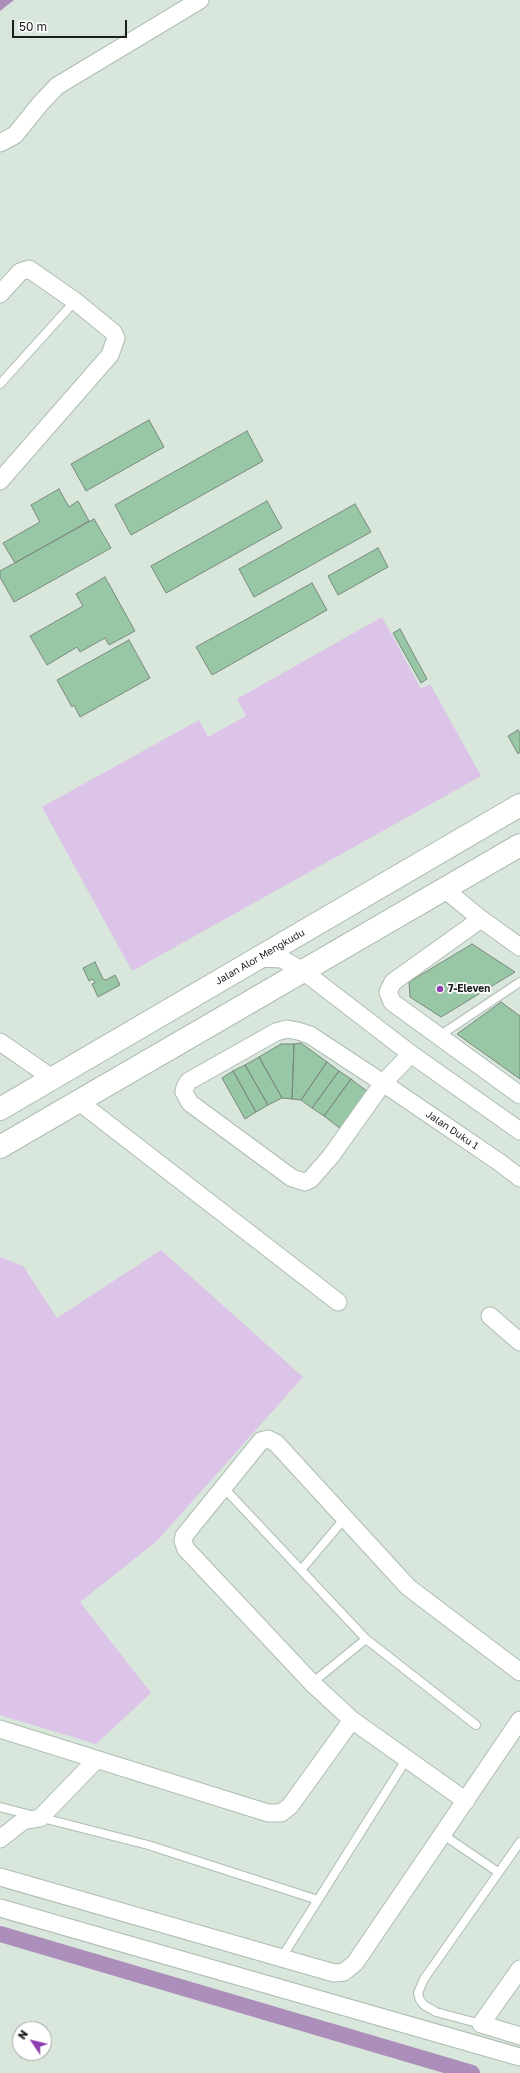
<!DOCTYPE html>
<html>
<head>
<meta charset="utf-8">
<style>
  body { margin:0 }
  #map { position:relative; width:520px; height:2073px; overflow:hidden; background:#d8e6db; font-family:"Golos Text",sans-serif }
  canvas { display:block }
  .north { position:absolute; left:12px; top:2021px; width:40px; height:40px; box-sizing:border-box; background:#fff; border:1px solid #a4a6a4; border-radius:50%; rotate:305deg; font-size:11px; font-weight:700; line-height:16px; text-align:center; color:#1b201c }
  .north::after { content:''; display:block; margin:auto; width:14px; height:18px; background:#8f3faf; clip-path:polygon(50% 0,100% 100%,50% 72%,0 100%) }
  .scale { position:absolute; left:12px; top:20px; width:115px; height:18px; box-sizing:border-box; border:2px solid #1b201c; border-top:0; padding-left:5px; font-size:12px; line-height:14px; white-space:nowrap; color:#1b201c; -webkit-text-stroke:3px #fff; paint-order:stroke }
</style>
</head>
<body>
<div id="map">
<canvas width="520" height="2073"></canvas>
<div class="north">N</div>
<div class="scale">50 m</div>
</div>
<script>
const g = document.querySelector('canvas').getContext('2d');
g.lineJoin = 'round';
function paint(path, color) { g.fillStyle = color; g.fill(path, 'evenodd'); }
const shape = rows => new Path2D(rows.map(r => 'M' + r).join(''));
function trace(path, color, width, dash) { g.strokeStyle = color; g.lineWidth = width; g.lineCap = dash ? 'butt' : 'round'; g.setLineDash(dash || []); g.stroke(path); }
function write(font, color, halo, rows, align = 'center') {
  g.font = font + ' "Golos Text",sans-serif'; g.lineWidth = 3.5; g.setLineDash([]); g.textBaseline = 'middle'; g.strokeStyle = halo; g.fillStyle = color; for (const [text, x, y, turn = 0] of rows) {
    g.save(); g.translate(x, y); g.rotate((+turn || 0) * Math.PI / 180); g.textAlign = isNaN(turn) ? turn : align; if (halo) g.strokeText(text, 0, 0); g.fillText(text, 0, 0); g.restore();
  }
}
paint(shape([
  [382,617,421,689,430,684,481,776,132,971,42,807,199,720,208,737,246,716,237,699],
  [161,1250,303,1377,157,1541,80,1602,151,1693,96,1744,0,1715,0,1257,23,1266,57,1318]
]), '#dcc3e8');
paint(shape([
  [0,0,14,0,0,11]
]), '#ac8eba');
trace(shape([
  [0,1934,472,2073]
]), '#ac8eba', 16);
const building = shape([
  [149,420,164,447,86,491,71,464,149,420],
  [247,431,263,461,131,535,115,505,247,431],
  [59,489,69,507,78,501,89,521,15,563,3,543,40,522,31,505,59,489],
  [267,501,282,528,166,593,151,566,267,501],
  [355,504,371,532,254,597,239,569,355,504],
  [94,519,111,548,14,602,0,577,0,571,94,519],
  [378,548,388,567,338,595,328,576,378,548],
  [105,577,135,631,109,645,105,638,80,652,77,647,47,665,30,636,83,606,76,594,105,577],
  [312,583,327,610,212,675,196,647,312,583],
  [400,629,427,679,421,683,393,633,400,629],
  [129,640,150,678,80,717,74,705,72,707,57,680,129,640],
  [518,730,520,733,520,752,518,754,508,736,518,730],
  [472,944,515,972,441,1017,410,997,409,982,472,944],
  [95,962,103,979,106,980,115,975,120,985,98,997,92,984,95,983,93,979,89,981,83,968,95,962],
  [501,1002,520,1016,520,1079,457,1034,501,1002],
  [301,1043,327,1062,301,1100,292,1099,294,1044,301,1043],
  [281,1044,294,1044,292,1099,282,1098,259,1057,281,1044],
  [259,1057,282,1098,268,1105,245,1065,259,1057],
  [327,1062,339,1071,312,1108,301,1100,327,1062],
  [245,1065,268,1105,256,1112,233,1071,245,1065],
  [233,1071,256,1112,245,1119,222,1078,233,1071],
  [339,1071,351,1079,324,1116,312,1108,339,1071],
  [351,1079,368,1092,341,1129,324,1116,351,1079]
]);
paint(building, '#97c7a4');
trace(building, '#7b887e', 1);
const lane = shape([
  [0,384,75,301],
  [439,1036,520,982],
  [223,1487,366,1639,476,1725],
  [301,1570,345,1518],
  [312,1683,366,1639],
  [0,1807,148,1845,318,1900],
  [442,1834,498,1872],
  [282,1957,406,1760],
  [481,2024,436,2012,424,2005,420,2000,418,1993,424,1979,520,1842]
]);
const street = shape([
  [0,143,15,135,40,104,57,86,200,0],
  [0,294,20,272,29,269,75,301,113,332,116,338,110,355,0,481],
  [443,888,481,919,520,947],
  [481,919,393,982,388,992,392,1002,520,1095],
  [259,958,282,959,303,971,411,1054,520,1131],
  [0,1042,52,1078],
  [411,1054,383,1083,331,1156,311,1179,305,1182,292,1178,190,1103,184,1092,185,1087,189,1081,276,1032,287,1029,298,1031,310,1035,383,1083,499,1162,520,1178],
  [78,1101,338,1302],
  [490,1316,520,1342],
  [0,1729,268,1813,281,1813,290,1806,352,1720],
  [466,1801,352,1720,312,1683,186,1549,183,1541,184,1536,261,1441,268,1439,276,1443,408,1587,520,1672],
  [0,1839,23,1821,40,1818,96,1760],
  [0,1877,334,1973,344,1972,355,1963,520,1720],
  [0,1908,520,2057],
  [520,1969,481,2024,520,2036]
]);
const secondary = shape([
  [0,1109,520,805],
  [0,1147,520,845]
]);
trace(lane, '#aebdb2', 10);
trace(street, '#aebdb2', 19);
trace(secondary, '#aebdb2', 24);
trace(lane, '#fff', 8);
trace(street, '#fff', 17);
trace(secondary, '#fff', 22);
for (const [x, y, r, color] of [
  [440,989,4,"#8f3faf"]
]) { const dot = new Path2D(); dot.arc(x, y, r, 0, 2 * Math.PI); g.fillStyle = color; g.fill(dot); trace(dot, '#fff', 1.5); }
write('10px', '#1b201c', '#fff', [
  ["Jalan Alor Mengkudu",260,957,-30],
  ["Jalan Duku 1",452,1130,34]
]);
write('bold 10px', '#1b201c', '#fff', [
  ["7-Eleven",448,989]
], 'left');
</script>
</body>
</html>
